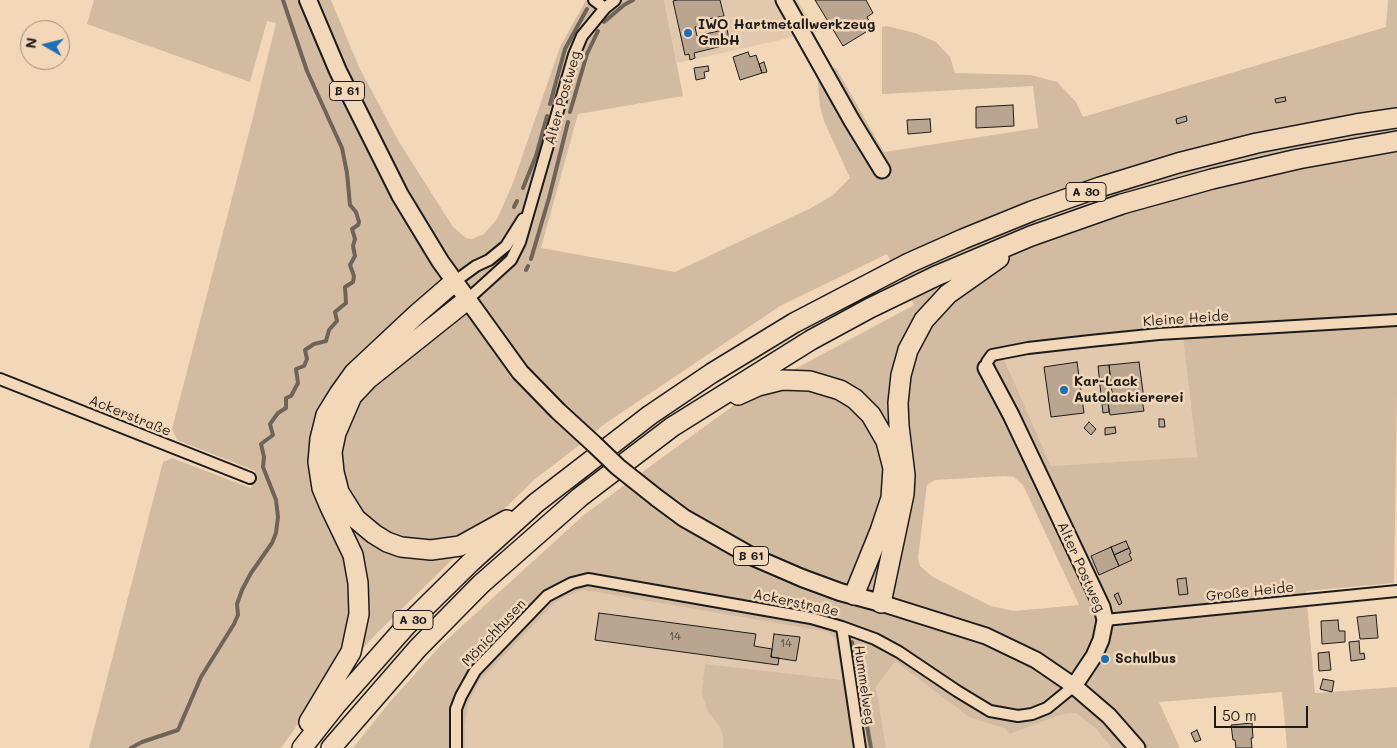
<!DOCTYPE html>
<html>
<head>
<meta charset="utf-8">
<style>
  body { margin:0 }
  #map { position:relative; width:1397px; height:748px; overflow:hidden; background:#f3d7b9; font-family:Mali,sans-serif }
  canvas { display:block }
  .north { position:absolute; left:20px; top:20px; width:50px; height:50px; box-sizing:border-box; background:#f3d7b9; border:1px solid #9d8c7a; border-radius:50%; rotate:278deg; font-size:14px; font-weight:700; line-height:20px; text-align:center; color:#1c1c1c }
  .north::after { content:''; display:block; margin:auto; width:18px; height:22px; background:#1f6fb2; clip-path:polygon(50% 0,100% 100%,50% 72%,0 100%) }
  .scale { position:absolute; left:1214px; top:706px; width:94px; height:22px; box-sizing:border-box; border:2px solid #1c1c1c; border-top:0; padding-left:6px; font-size:15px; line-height:18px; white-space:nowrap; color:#1c1c1c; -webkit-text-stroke:4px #f3d7b9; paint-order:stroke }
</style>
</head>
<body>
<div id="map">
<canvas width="1397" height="748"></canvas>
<div class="north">N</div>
<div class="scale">50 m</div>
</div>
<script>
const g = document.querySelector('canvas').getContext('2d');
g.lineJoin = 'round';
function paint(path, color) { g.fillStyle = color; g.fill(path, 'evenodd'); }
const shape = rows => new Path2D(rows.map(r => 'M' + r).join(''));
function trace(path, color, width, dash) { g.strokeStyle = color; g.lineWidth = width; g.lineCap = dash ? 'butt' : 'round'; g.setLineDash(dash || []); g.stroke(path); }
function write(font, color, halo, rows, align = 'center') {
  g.font = font + ' Mali,sans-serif'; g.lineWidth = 5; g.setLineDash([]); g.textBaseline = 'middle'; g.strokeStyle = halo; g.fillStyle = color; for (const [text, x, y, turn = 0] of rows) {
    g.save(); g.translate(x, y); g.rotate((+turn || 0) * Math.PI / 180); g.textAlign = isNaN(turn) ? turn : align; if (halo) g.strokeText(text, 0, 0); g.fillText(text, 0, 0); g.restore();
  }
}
paint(shape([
  [664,0,798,0,816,32,677,63],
  [1182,330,1197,458,1051,466,1000,350],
  [584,590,828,632,836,640,843,680,708,712,720,727,723,738,723,748,465,748,465,727,468,705,478,683,555,603,565,597],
  [895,660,969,717,989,724,1006,728,1010,734,1063,714,1076,713,1096,729,1112,748,886,748,876,687]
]), '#e2c8ad');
paint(shape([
  [94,0,331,0,359,67,399,142,453,227,466,238,472,239,484,234,497,219,513,183,560,47,586,0,664,0,683,96,578,114,541,248,675,272,811,208,833,195,850,178,824,121,820,107,817,72,836,68,884,152,1038,128,1033,86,882,94,882,27,887,26,915,33,936,42,950,57,955,73,1031,75,1057,82,1076,102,1083,117,1386,27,1388,0,1397,0,1397,393,1394,583,1306,591,1315,693,1397,687,1397,748,1287,748,1282,692,1159,702,1180,748,1112,748,1096,729,1076,713,1063,714,1010,734,1005,728,989,724,969,717,895,661,876,687,886,748,723,748,723,738,720,727,708,712,702,693,705,664,842,680,836,640,828,632,584,590,565,597,555,603,478,683,468,705,465,727,465,748,353,748,389,703,441,645,585,514,752,392,914,305,887,254,780,306,603,425,586,440,534,480,378,632,317,697,281,748,89,748,163,462,172,458,251,488,255,471,177,440,172,429,252,121,276,23,267,21,250,82,87,24],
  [1182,330,1197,457,1051,466,1000,350],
  [1004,476,1014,477,1023,485,1079,605,1014,611,991,606,933,577,920,566,918,558,927,485,935,480]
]), '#d3bba2');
trace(shape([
  [604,22,624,5,633,0],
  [550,104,565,49,587,9],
  [570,112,587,54,598,31],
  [523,188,536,156,547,116],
  [514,207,517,201],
  [531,259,549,198,568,122],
  [526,270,528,266],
  [852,642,871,748],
  [131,748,142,742,178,730,201,677,234,624,238,615,237,604,242,590,251,573,272,543,276,533,278,517,276,500,263,467,264,457,261,444,273,435,270,424,278,413,286,408,286,398,291,396,298,383,296,369,304,366,307,359,305,350,314,344,326,341,329,330,337,321,335,312,346,303,345,287,353,282,354,276,350,265,355,256,353,246,355,239,352,229,358,225,359,222,356,212,350,205,347,173,342,148,307,71,283,0]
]), '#6f6459', 4);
const building = shape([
  [677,0,720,0,724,16,703,20,704,25,695,27,697,36,727,29,730,44,694,53,695,58,690,60,689,54,685,55,673,1,677,0],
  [815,0,866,0,873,13,867,17,869,21,862,25,866,32,843,46,815,0],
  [748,52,750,57,756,55,762,73,740,80,733,57,748,52],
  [764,62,767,72,762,73,759,64,764,62],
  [708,66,709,71,704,72,705,78,696,80,694,68,708,66],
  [1285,97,1286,101,1276,103,1275,99,1285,97],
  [1013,105,1014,126,976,128,976,107,1013,105],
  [1186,116,1187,121,1177,124,1176,119,1186,116],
  [930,119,931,132,908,134,907,120,930,119],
  [1077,362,1084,413,1051,417,1044,367,1077,362],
  [1139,362,1144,399,1113,403,1109,365,1139,362],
  [1109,365,1113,403,1102,404,1098,366,1109,365],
  [1142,400,1144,411,1110,415,1108,403,1142,400],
  [1108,403,1109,412,1103,413,1102,404,1108,403],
  [1159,419,1164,419,1165,427,1159,427,1159,419],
  [1089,422,1096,429,1091,435,1084,428,1089,422],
  [1115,427,1116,433,1105,435,1105,428,1115,427],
  [1126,541,1129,548,1114,555,1111,547,1126,541],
  [1111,547,1119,566,1099,575,1091,556,1111,547],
  [1129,548,1131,553,1129,554,1132,560,1119,566,1114,555,1129,548],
  [1186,578,1188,594,1179,595,1177,579,1186,578],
  [1118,593,1122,603,1119,605,1114,595,1118,593],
  [599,613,756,634,754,646,772,649,771,657,779,658,778,665,595,640,599,613],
  [1376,615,1378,638,1360,639,1357,617,1376,615],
  [1338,620,1339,631,1345,631,1345,642,1322,644,1321,621,1338,620],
  [774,634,800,637,796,661,771,657,774,634],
  [1359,641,1360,654,1364,653,1365,659,1351,661,1349,642,1359,641],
  [1329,652,1331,670,1319,671,1318,653,1329,652],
  [1323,679,1334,681,1332,692,1320,689,1323,679],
  [1252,723,1253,738,1251,738,1252,748,1236,748,1235,740,1233,740,1231,725,1252,723],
  [1197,730,1201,740,1195,742,1191,733,1197,730]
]);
paint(building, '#baa690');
trace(building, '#1c1c1c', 1);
const street = shape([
  [594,0,605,8],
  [454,282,476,266,489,260,506,246,523,219],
  [467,300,511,260,520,242,574,55,582,36,605,8,615,0],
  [986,368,987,362,992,355,1028,348,1090,341,1159,334,1397,320],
  [0,379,250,478],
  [1105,620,1397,591],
  [842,627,860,748],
  [456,748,456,709,461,696,475,671,547,596,572,583,588,579,811,618,842,627,875,639,899,652,957,691,990,711,1018,716,1032,714,1047,708,1074,686]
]);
const secondary = shape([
  [784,0,852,121,882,170],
  [986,368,1011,415,1102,607,1105,620,1101,640,1094,656,1074,686],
  [881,603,986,636,1036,660,1074,686,1109,716,1137,748]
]);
const primary = shape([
  [308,0,338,71,400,195,440,261,520,372,558,411,594,444],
  [657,498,684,518,751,556,802,578,840,592,881,603]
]);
const highway = shape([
  [467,300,368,379,352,396,336,433,332,452,334,472,339,492,356,519,374,534,387,542,401,547,431,550,460,546,507,520],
  [738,395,758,386,782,380,810,381,840,390,855,399,871,415,886,441,893,468,891,498,880,531,854,595],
  [881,603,904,494,905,475,899,426,898,403,901,375,908,350,924,320,948,294,999,258],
  [309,722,351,652,359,614,358,583,353,555,330,507,322,488,318,462,320,439,326,415,339,394,354,373,417,314,454,282],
  [302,748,336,705,406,626,471,562,536,503,650,415,712,373,794,323,909,263,963,239,1032,211,1100,187,1178,163,1257,143,1356,124,1397,118],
  [331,748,418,648,481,584,580,497,672,427,811,340,870,308,936,276,1031,236,1122,204,1212,179,1298,159,1397,141]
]);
trace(street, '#1c1c1c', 14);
trace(secondary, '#1c1c1c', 19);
trace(primary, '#1c1c1c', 20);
trace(highway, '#1c1c1c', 22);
trace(street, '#f3d7b9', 10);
trace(secondary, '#f3d7b9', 15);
trace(primary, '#f3d7b9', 16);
trace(highway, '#f3d7b9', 19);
const primaryBridge = shape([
  [594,444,618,467,657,498]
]);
trace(primaryBridge, '#1c1c1c', 20, []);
trace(primaryBridge, '#f3d7b9', 16);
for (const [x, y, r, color] of [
  [688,33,5,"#1f6fb2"],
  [1064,390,5,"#1f6fb2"],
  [1105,659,5,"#1f6fb2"]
]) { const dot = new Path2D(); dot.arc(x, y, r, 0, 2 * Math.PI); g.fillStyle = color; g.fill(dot); trace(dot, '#f3d7b9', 2); }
write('11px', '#443e39', null, [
  ["14",675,637],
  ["14",786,644]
]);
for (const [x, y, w] of [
  [347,91,35],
  [1086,192,40],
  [751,556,35],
  [413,620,40]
]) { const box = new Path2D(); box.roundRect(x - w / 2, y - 9.5, w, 19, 4); g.fillStyle = '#f3d7b9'; g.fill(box); trace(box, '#1c1c1c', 1); }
write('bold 12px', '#1c1c1c', null, [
  ["B 61",347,91],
  ["A 30",1086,192],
  ["B 61",751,556],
  ["A 30",413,620]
]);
write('bold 14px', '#1c1c1c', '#f3d7b9', [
  ["IWO Hartmetallwerkzeug",698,25],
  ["GmbH",698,41],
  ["Kar-Lack",1074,382],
  ["Autolackiererei",1074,398],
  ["Schulbus",1115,659]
], 'left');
write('14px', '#1c1c1c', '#f3d7b9', [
  ["Alter Postweg",563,98,-74],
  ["Kleine Heide",1186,319,-4],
  ["Ackerstraße",130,416,22],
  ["Alter Postweg",1081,567,66],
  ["Große Heide",1250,592,-6],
  ["Ackerstraße",796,603,12],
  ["Mönichhusen",494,633,-47],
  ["Hummelweg",864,685,82]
]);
</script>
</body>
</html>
